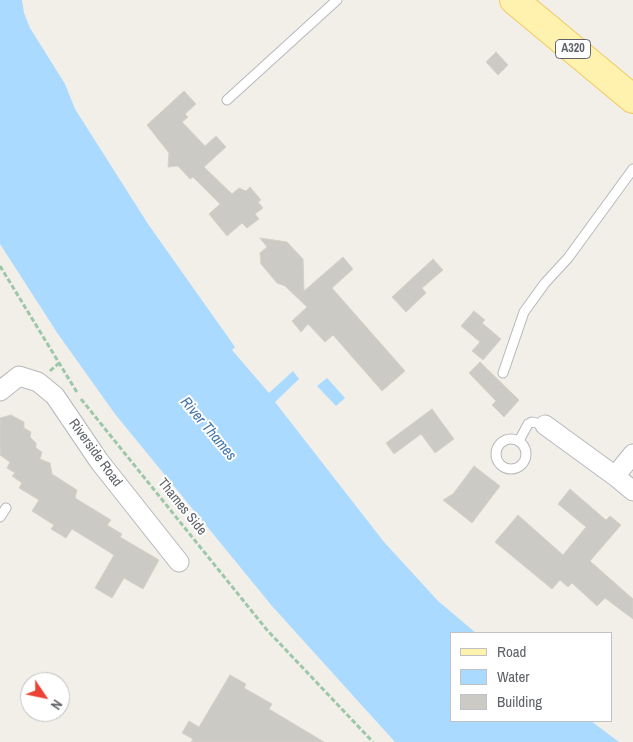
<!DOCTYPE html>
<html>
<head>
<meta charset="utf-8">
<style>
  body { margin:0 }
  #map { position:relative; width:633px; height:742px; overflow:hidden; background:#f1efe8; font-family:"Archivo Narrow",sans-serif }
  canvas { display:block }
  .legend { position:absolute; left:450px; top:632px; width:162px; height:90px; box-sizing:border-box; background:#fff; border:1px solid #bfc1c3; margin:0; padding:6px 9px; list-style:none; font-size:15px; color:#5f6368 }
  .legend li { display:flex; align-items:center; gap:10px; height:25px }
  .legend b { width:25px; border:1px solid #bfc1c3 }
  .north { position:absolute; left:20px; top:672px; width:50px; height:50px; box-sizing:border-box; background:#fff; border:1px solid #bfc1c3; border-radius:50%; rotate:124deg; font-size:14px; font-weight:700; line-height:20px; text-align:center; color:#5f6368 }
  .north::after { content:''; display:block; margin:auto; width:18px; height:22px; background:#ea4335; clip-path:polygon(50% 0,100% 100%,50% 72%,0 100%) }
</style>
</head>
<body>
<div id="map">
<canvas width="633" height="742"></canvas>
<ul class="legend">
<li><b style="height:6px;background:#fff2af"></b>Road</li>
<li><b style="height:14px;background:#aadaff"></b>Water</li>
<li><b style="height:14px;background:#cccac5"></b>Building</li>
</ul>
<div class="north">N</div>
</div>
<script>
const g = document.querySelector('canvas').getContext('2d');
g.lineJoin = 'round';
function paint(path, color) { g.fillStyle = color; g.fill(path, 'evenodd'); }
const shape = rows => new Path2D(rows.map(r => 'M' + r).join(''));
function trace(path, color, width, dash) { g.strokeStyle = color; g.lineWidth = width; g.lineCap = dash ? 'butt' : 'round'; g.setLineDash(dash || []); g.stroke(path); }
function write(font, color, halo, rows, align = 'center') {
  g.font = font + ' "Archivo Narrow",sans-serif'; g.lineWidth = 4; g.setLineDash([]); g.textBaseline = 'middle'; g.strokeStyle = halo; g.fillStyle = color; for (const [text, x, y, turn = 0] of rows) {
    g.save(); g.translate(x, y); g.rotate((+turn || 0) * Math.PI / 180); g.textAlign = isNaN(turn) ? turn : align; if (halo) g.strokeText(text, 0, 0); g.fillText(text, 0, 0); g.restore();
  }
}
paint(shape([
  [0,0,22,0,24,13,30,28,65,84,75,109,148,224,235,347,232,350,269,393,293,371,299,379,275,402,384,542,438,601,476,633,452,633,452,721,591,721,619,742,395,742,272,606,115,414,58,334,0,244],
  [327,378,345,398,336,406,317,386]
]), '#aadaff');
const building = shape([
  [496,52,508,65,498,75,486,62,496,52],
  [184,91,196,104,185,114,188,117,182,122,205,146,216,136,226,147,204,167,232,194,239,188,246,191,250,187,261,200,258,202,263,208,255,214,259,219,247,228,242,223,227,236,209,214,220,204,193,177,190,179,178,166,168,167,169,153,147,125,184,91],
  [260,238,287,242,303,259,304,291,343,257,353,269,332,288,405,371,382,391,333,335,325,342,308,324,301,332,292,321,307,307,285,286,277,283,261,264,260,253,267,247,260,238],
  [433,259,443,270,422,288,426,293,406,312,392,297,433,259],
  [474,311,485,320,482,323,501,339,483,360,472,351,480,342,461,326,474,311],
  [480,362,519,400,504,417,492,405,496,401,469,373,480,362],
  [432,409,454,439,435,453,421,434,394,454,386,443,432,409],
  [11,415,24,422,24,428,31,432,30,437,36,443,36,448,42,452,40,459,50,463,52,474,77,490,75,498,111,520,107,525,122,534,120,537,159,560,143,589,124,578,112,598,95,588,114,555,72,529,66,538,51,529,54,525,32,511,39,500,19,488,22,483,12,476,15,473,7,468,10,462,0,455,0,418,11,415],
  [474,466,500,486,472,523,443,500,453,494,474,466],
  [570,489,606,520,610,516,621,525,590,561,633,599,633,619,605,598,597,606,572,583,568,587,560,580,552,589,495,542,518,515,563,555,586,527,558,504,570,489],
  [230,675,246,684,244,688,272,704,269,709,324,742,191,742,193,739,182,733,189,721,199,727,230,675]
]);
paint(building, '#cccac5');
trace(building, '#d6d1c6', 1);
const lane = shape([
  [227,100,337,0],
  [503,373,524,312,545,283,568,258,633,169],
  '496 454a15 15 0 1 1 30 0a15 15 0 1 1-30 0Z',
  [519,441,528,424,532,422,545,425],
  [0,517,6,508]
]);
const street = shape([
  [0,391,19,376,38,382,55,396,99,461,179,562],
  [545,425,615,476],
  [633,454,615,476,633,491]
]);
const primary = shape([
  [514,0,633,99]
]);
trace(lane, '#b5b8bc', 11);
trace(street, '#b5b8bc', 21);
trace(primary, '#f2c960', 30);
trace(shape([
  [0,266,78,394],
  [50,371,59,363],
  [81,399,267,630,373,742]
]), '#9cc7a9', 3, [5, 2.5]);
trace(lane, '#fff', 9);
trace(street, '#fff', 19);
trace(primary, '#fff2af', 28);
for (const [x, y, w] of [
  [573,49,35]
]) { const box = new Path2D(); box.roundRect(x - w / 2, y - 9.5, w, 19, 4); g.fillStyle = '#fff'; g.fill(box); trace(box, '#5f6368', 1); }
write('bold 12px', '#5f6368', null, [
  ["A320",573,49]
]);
write('14px', '#5f6368', '#fff', [
  ["Riverside Road",95,453,54],
  ["Thames Side",182,507,51]
]);
write('italic 15px', '#4174aa', '#fff', [
  ["River Thames",208,429,50]
]);
</script>
</body>
</html>
